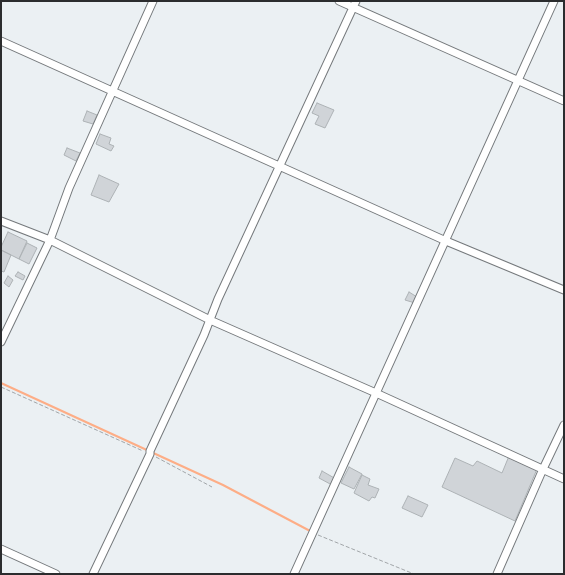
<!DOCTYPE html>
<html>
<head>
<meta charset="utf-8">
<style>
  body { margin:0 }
  #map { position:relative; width:565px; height:575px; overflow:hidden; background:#ebf0f3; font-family:Manrope,sans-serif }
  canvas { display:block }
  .frame { position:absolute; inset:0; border:2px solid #2b2c2e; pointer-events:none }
</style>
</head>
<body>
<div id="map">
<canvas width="565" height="575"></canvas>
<div class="frame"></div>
</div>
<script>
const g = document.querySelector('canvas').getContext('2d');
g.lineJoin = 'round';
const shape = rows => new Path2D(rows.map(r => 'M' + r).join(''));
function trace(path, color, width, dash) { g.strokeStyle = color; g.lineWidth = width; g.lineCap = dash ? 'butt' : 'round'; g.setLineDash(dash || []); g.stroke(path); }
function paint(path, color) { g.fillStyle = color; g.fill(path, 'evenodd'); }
trace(shape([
  [1,383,223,485,312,532]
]), '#fdad86', 2);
const building = shape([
  [317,103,334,110,325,128,315,124,319,116,312,113,317,103],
  [87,111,97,115,93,124,83,121,87,111],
  [100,134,111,138,109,144,114,146,111,151,96,144,100,134],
  [67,148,80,153,76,161,64,155,67,148],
  [99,175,119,184,109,202,91,195,99,175],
  [8,232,27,241,19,259,1,250,1,247,8,232],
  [27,243,37,248,29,264,19,259,27,243],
  [1,250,11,255,4,272,1,271,1,250],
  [18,272,25,276,23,280,15,276,18,272],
  [8,276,13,280,9,287,4,283,8,276],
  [409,292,417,297,415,303,405,300,409,292],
  [509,456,537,469,515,521,442,487,455,458,473,466,477,461,502,473,509,456],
  [349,467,362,474,354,489,341,483,349,467],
  [322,471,336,479,332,485,319,478,322,471],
  [362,475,370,479,368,485,379,489,375,498,372,497,369,501,354,493,362,475],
  [408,496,428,505,422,517,402,508,408,496]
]);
paint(building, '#d0d4d8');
trace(building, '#adb2b5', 1);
const minor = shape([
  [339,1,564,101],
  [1,41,446,241,564,290],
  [1,221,50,240,210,320,376,393,564,479],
  [1,342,50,240,69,188,153,1],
  [1,549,56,574],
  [93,574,150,454,150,451,204,335,218,299,356,1],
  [294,574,554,1],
  [497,574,543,469,564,425]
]);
trace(minor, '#75797c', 9);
trace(shape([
  [1,387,143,451],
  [156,457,212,487],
  [318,535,414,574]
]), '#a1a5a8', 1, [4, 2]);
trace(minor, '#fff', 7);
</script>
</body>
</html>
